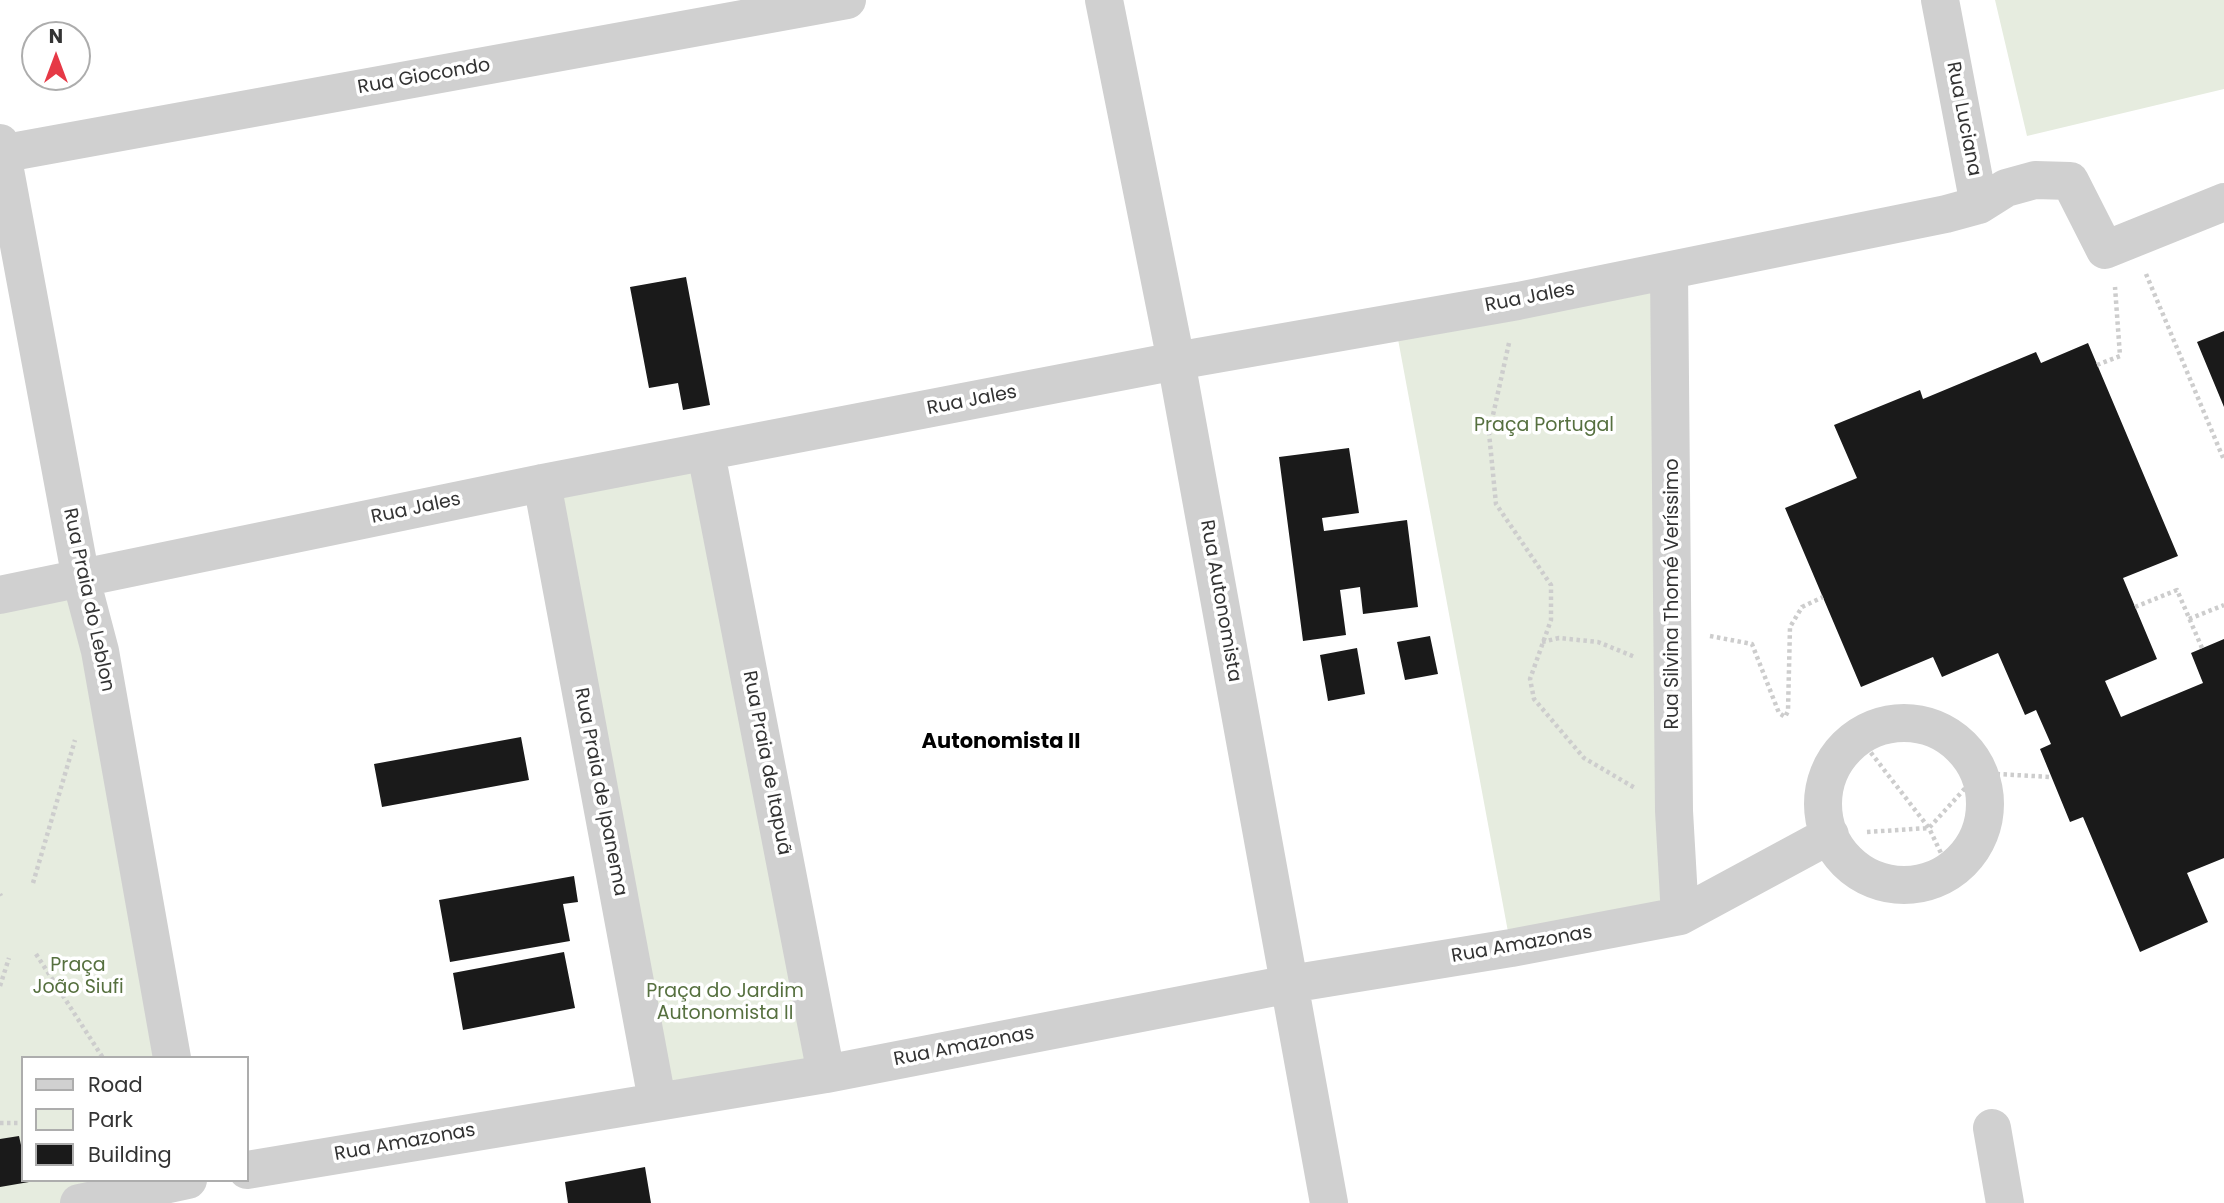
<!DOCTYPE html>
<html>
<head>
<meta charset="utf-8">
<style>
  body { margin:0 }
  #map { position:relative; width:2224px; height:1203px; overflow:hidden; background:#fff; font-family:Poppins,sans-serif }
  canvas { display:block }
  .legend { position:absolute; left:21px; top:1056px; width:228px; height:126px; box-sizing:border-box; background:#fff; border:2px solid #adadad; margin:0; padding:9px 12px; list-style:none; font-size:21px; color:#333 }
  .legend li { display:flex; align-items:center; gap:14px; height:35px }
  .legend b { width:35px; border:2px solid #adadad }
  .north { position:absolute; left:21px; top:21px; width:70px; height:70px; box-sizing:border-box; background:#fff; border:2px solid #adadad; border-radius:50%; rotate:0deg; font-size:19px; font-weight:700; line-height:28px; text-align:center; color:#333 }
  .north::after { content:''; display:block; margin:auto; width:24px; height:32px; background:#e63946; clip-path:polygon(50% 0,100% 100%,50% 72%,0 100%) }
</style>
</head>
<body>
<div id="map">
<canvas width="2224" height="1203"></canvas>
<ul class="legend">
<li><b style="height:9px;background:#d0d0d0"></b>Road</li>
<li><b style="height:19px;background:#e6ecdf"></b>Park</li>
<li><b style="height:19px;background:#1a1a1a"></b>Building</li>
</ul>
<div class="north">N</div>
</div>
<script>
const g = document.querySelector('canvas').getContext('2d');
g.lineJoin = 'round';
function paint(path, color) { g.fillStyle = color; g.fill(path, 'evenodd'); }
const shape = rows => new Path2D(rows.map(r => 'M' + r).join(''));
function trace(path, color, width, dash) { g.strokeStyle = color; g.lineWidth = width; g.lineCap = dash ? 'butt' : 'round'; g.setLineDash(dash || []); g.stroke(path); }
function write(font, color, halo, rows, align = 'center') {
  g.font = font + ' Poppins,sans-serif'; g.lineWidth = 7; g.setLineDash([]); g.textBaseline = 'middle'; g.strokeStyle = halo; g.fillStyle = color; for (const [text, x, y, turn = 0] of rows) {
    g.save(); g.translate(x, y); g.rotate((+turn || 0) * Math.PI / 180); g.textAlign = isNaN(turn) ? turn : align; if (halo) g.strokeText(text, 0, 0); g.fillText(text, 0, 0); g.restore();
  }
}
paint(shape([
  [1995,0,2224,0,2224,89,2027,136],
  [1669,271,1680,916,1511,948,1395,323],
  [706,453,826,1074,657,1100,542,483],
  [81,579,172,1058,23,1058,23,1180,188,1180,79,1203,0,1203,0,595]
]), '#e6ecdf');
paint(shape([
  [686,277,710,405,683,410,678,383,649,388,630,287],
  [2224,331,2224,407,2197,342],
  [2088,343,2178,556,2123,578,2157,659,2105,681,2121,717,2203,683,2191,653,2224,639,2224,858,2187,873,2208,922,2140,952,2083,817,2070,822,2040,749,2051,744,2036,710,2025,715,1998,653,1942,677,1933,657,1861,687,1785,508,1857,478,1834,425,1920,390,1923,399,2036,352,2041,363],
  [1349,448,1359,513,1322,518,1324,531,1407,520,1418,607,1363,614,1360,587,1340,590,1346,635,1303,641,1279,457],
  [1430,636,1438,674,1405,680,1397,642],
  [1357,648,1365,694,1328,701,1320,655],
  [521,737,529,780,382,807,374,764],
  [574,876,578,902,563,904,570,941,450,962,439,900],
  [564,952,575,1008,463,1030,453,973],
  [19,1136,23,1154,23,1180,29,1182,0,1187,0,1139],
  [645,1167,651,1203,568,1203,565,1182]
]), '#1a1a1a');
trace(shape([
  [2146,274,2224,460],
  [1509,343,1489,433,1496,504,1551,585,1551,620,1530,679,1534,699,1584,758,1635,788],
  [2097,365,2120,356,2115,287],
  [2135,607,2177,590,2202,648],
  [2189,619,2224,605],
  [1710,636,1752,644,1779,713,1785,717,1788,711,1790,627,1802,607,1823,597],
  [1542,642,1559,638,1598,642,1635,657],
  [1858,736,1929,828,1950,872],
  [1867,832,1929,828,1979,773,2051,777],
  [33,883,75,740],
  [0,894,1,896],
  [36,954,103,1058],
  [0,986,9,958],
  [0,1123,23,1123]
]), '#cdcdcd', 4.5, [3.5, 3.5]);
trace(shape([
  [1104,0,1176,361,1329,1203],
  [0,143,81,579,100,651,172,1058],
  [0,154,847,0],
  [1979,205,2006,188,2035,180,2070,181,2105,250,2224,202],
  [1669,271,1674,811,1680,916],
  [706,453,826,1074],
  [542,483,657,1100],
  [0,595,542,483,1176,361,1518,301,1946,214,1979,205,1940,0],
  '1823 804a81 81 0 1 1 162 0a81 81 0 1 1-162 0Z',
  [1992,1128,2005,1203],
  [247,1170,826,1074,1290,984,1511,948,1680,916,1830,835],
  [79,1203,188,1180]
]), '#d0d0d0', 38);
write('19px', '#333', '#fff', [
  ["Rua Giocondo",424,77,-10],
  ["Rua Luciana",1963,119,79],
  ["Rua Jales",1530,298,-11],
  ["Rua Jales",972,401,-11],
  ["Rua Jales",416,509,-12],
  ["Rua Silvina Thomé Veríssimo",1673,594,-90],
  ["Rua Praia do Leblon",88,600,78],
  ["Rua Autonomista",1220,601,80],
  ["Rua Praia de Itapuã",766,763,79],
  ["Rua Praia de Ipanema",600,792,79],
  ["Rua Amazonas",1522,945,-10],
  ["Rua Amazonas",964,1047,-11],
  ["Rua Amazonas",405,1143,-10]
]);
write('19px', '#56703f', '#fff', [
  ["Praça Portugal",1544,426],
  ["Praça",78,966],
  ["João Siufi",78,988],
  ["Praça do Jardim",725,992],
  ["Autonomista II",725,1014]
]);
write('bold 21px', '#000', '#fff', [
  ["Autonomista II",1001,743]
]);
</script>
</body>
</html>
